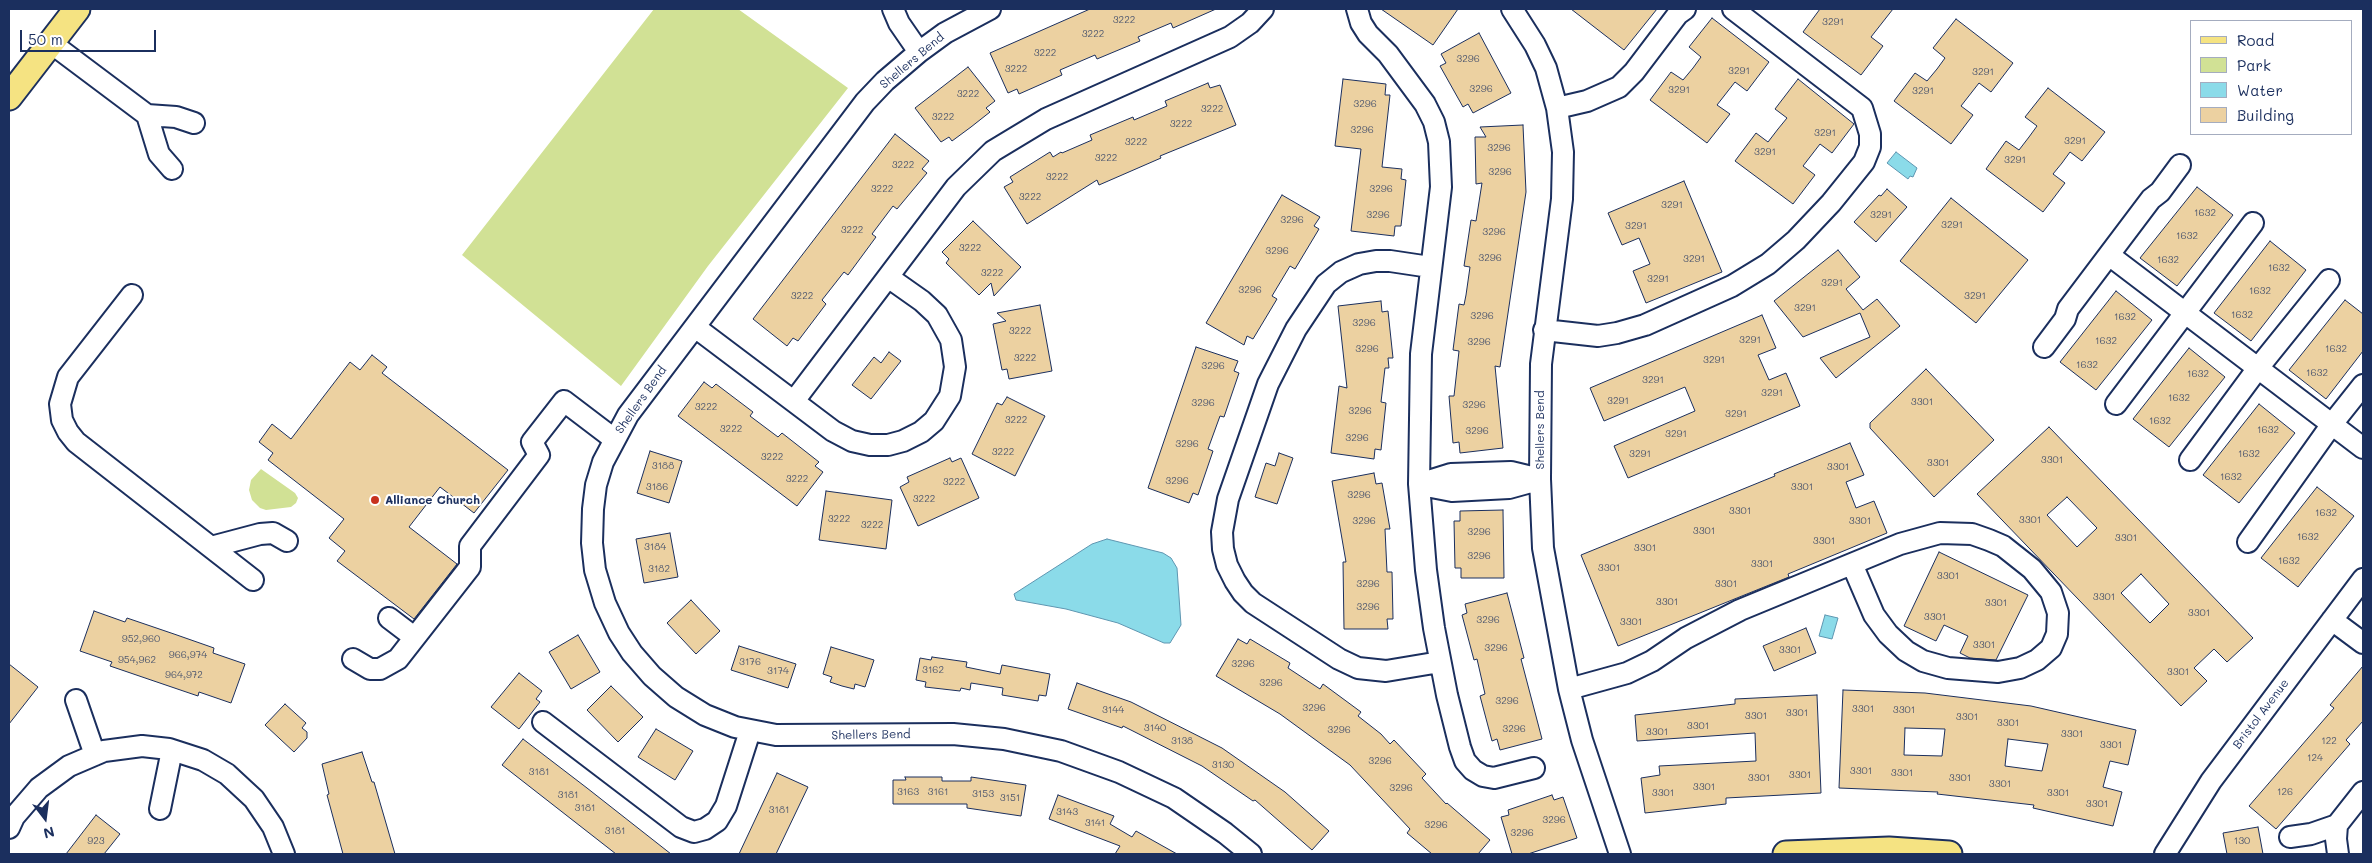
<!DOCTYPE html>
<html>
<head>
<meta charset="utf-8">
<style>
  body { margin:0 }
  #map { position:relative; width:2372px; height:863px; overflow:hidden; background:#fff; font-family:Mali,sans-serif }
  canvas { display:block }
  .frame { position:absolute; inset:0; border:10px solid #1b2f5e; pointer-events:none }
  .legend { position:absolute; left:2190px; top:20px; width:162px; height:115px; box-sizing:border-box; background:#fff; border:1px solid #a4acbf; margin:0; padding:6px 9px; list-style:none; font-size:15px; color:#1b2f5e }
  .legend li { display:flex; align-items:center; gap:10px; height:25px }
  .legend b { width:25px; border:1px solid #a4acbf }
  .north { position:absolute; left:20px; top:793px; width:50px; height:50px; -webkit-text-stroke:4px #fff; paint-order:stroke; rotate:165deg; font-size:14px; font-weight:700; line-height:20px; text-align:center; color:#1b2f5e }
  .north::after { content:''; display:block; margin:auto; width:18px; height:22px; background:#1b2f5e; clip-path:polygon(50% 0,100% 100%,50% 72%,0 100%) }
  .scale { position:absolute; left:20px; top:30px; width:136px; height:22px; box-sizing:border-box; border:2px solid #1b2f5e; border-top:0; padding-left:6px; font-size:15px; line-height:18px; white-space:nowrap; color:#1b2f5e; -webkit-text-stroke:4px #fff; paint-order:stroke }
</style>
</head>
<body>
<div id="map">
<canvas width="2372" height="863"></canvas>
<div class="frame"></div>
<ul class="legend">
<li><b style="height:6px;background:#f5e382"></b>Road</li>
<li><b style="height:14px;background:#d1e195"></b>Park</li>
<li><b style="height:14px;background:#8bdbe9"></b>Water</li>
<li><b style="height:14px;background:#ecd1a1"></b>Building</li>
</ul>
<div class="north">N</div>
<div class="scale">50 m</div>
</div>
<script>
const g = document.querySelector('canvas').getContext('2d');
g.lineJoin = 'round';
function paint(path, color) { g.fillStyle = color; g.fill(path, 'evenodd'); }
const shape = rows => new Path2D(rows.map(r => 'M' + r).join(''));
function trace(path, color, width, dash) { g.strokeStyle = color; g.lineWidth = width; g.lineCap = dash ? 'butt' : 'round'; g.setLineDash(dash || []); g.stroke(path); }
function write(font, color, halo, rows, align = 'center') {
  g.font = font + ' Mali,sans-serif'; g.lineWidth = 4; g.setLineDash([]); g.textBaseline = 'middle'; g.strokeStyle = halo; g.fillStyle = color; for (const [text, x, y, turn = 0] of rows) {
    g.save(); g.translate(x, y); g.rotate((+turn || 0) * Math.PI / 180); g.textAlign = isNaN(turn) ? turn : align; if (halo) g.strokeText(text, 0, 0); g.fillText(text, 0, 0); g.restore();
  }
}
paint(shape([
  [654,9,738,9,848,88,708,266,621,386,462,255],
  [261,469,295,493,298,498,296,503,291,507,266,510,260,508,252,500,249,490,251,480]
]), '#d1e195');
const water = shape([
  [1896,152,1917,168,1913,177,1910,176,1908,179,1887,163,1896,152],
  [1107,539,1163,553,1171,558,1177,568,1181,625,1170,643,1164,643,1118,623,1066,609,1016,600,1014,594,1092,544,1107,539],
  [1825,615,1838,618,1832,639,1819,636,1825,615]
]);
paint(water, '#8bdbe9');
trace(water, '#5e96b1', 1);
const building = shape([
  [1090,9,1216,9,1173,28,1171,23,1138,37,1140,41,1097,59,1095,55,1060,70,1062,75,1019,94,1017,89,1008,93,990,53,1090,9],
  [1381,9,1458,9,1433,45,1381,9],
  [1571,9,1657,9,1624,50,1571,9],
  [1820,9,1893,9,1871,37,1883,46,1861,75,1803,32,1820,9],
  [1712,18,1769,62,1747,91,1735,82,1717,105,1730,114,1707,143,1650,100,1671,72,1683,80,1693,68,1701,57,1689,47,1712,18],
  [1956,19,2013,63,1991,92,1979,83,1961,106,1973,115,1951,144,1894,101,1915,73,1927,81,1937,69,1945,58,1933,48,1956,19],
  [1479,33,1511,93,1473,113,1468,104,1463,107,1440,66,1446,63,1441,54,1479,33],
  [968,67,995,101,986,108,990,112,971,127,952,141,949,137,941,142,915,108,968,67],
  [1343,79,1386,84,1385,95,1390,95,1382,167,1402,169,1401,179,1406,180,1401,226,1395,226,1394,236,1351,231,1361,149,1335,146,1343,79],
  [1798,79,1854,124,1832,153,1820,144,1803,166,1815,175,1793,204,1735,161,1756,133,1768,142,1778,129,1787,118,1775,109,1798,79],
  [1208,83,1210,88,1220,85,1236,125,1160,156,1161,158,1099,185,1097,180,1027,224,1004,187,1013,182,1010,177,1050,152,1053,157,1061,152,1062,153,1092,140,1090,135,1133,117,1134,120,1167,106,1165,101,1208,83],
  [2048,88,2105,132,2082,161,2070,152,2062,163,2053,174,2065,183,2043,212,1986,169,2006,141,2019,150,2029,137,2037,126,2025,117,2048,88],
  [1523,125,1526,192,1500,367,1495,366,1503,448,1460,453,1459,442,1453,443,1449,396,1454,396,1459,351,1453,350,1459,304,1464,305,1466,295,1470,267,1464,266,1471,220,1476,221,1482,183,1476,184,1475,137,1486,137,1480,127,1523,125],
  [895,134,929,161,922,169,927,173,897,209,893,206,872,234,876,237,848,275,844,272,822,300,826,304,798,341,793,338,787,346,753,319,895,134],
  [1684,181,1722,272,1646,303,1633,271,1650,264,1639,238,1622,245,1608,213,1684,181],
  [2197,187,2233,215,2177,286,2140,258,2197,187],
  [1887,189,1907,207,1876,242,1854,222,1879,195,1881,196,1887,189],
  [1282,195,1320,217,1314,226,1319,229,1295,269,1290,266,1272,296,1277,299,1253,339,1247,336,1244,345,1206,323,1282,195],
  [1951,198,2028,260,1976,323,1900,261,1951,198],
  [973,221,1021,267,994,296,991,283,979,295,946,263,949,259,942,252,973,221],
  [2270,241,2306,270,2251,341,2214,313,2270,241],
  [1838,250,1860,277,1846,289,1863,310,1877,299,1900,326,1836,378,1820,358,1870,337,1860,313,1803,337,1774,301,1838,250],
  [2116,291,2152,320,2096,390,2060,362,2116,291],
  [2345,300,2363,314,2363,351,2326,399,2289,370,2345,300],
  [1381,301,1382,312,1388,311,1393,358,1388,358,1389,368,1385,368,1381,402,1386,403,1381,450,1375,449,1374,459,1331,453,1339,386,1347,388,1338,306,1381,301],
  [1040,305,1052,371,1009,379,1007,369,1002,370,993,324,1006,321,997,313,1040,305],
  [1762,315,1776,348,1758,355,1769,380,1786,373,1800,406,1628,478,1614,446,1695,411,1685,387,1604,421,1590,388,1762,315],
  [1196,347,1238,361,1234,371,1239,373,1224,417,1220,416,1208,449,1213,451,1198,495,1193,493,1189,503,1148,488,1196,347],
  [2189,348,2225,377,2169,447,2133,419,2189,348],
  [889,352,901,361,871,399,852,385,874,357,881,363,889,352],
  [372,355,387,367,382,373,508,470,474,513,440,487,409,527,457,564,414,619,337,561,345,551,329,538,344,519,268,460,273,453,259,442,272,424,291,439,350,362,360,370,372,355],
  [1926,369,1994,440,1934,497,1870,428,1870,423,1926,369],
  [704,382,712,388,716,384,753,412,750,416,778,437,782,433,819,462,815,466,823,472,797,506,678,416,704,382],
  [1007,397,1045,416,1015,476,972,454,997,403,1002,405,1007,397],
  [2259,404,2295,433,2239,503,2203,475,2259,404],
  [2049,427,2253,638,2227,662,2214,649,2194,668,2207,681,2181,706,1977,494,2049,427],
  [2067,497,2097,528,2077,547,2047,515,2067,497],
  [2141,574,2169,604,2150,623,2121,593,2141,574],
  [1850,443,1864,475,1846,482,1856,508,1874,501,1887,533,1788,574,1789,577,1618,646,1581,555,1775,476,1774,474,1850,443],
  [650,451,682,461,669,503,637,493,650,451],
  [1279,453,1293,458,1277,504,1255,497,1266,463,1275,466,1279,453],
  [950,458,952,462,961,458,979,498,918,526,900,487,909,482,907,477,950,458],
  [1374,473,1376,484,1382,483,1390,529,1385,529,1387,572,1392,572,1393,619,1387,619,1388,629,1344,629,1343,562,1346,562,1332,481,1374,473],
  [2317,487,2354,516,2298,587,2261,558,2317,487],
  [826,491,892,500,886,549,819,540,826,491],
  [1503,510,1504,578,1461,578,1461,568,1455,568,1454,521,1460,521,1460,511,1503,510],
  [670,533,678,577,644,583,636,539,670,533],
  [1939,552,2028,595,1996,660,1970,658,1960,653,1968,636,1944,625,1936,641,1904,626,1939,552],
  [1507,593,1524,658,1521,659,1542,739,1500,750,1497,739,1492,741,1480,696,1485,694,1477,659,1474,660,1462,615,1467,613,1465,604,1507,593],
  [691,600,720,631,696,654,667,623,691,600],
  [94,611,125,622,127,618,174,634,214,648,213,653,245,664,231,703,199,692,198,696,151,680,110,666,112,662,80,651,94,611],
  [1806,628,1816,653,1774,671,1763,646,1806,628],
  [578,635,600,672,571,689,549,652,578,635],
  [1238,639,1247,644,1250,639,1290,663,1288,668,1320,689,1323,684,1361,712,1358,716,1381,734,1390,744,1394,740,1426,774,1422,778,1446,804,1447,803,1490,840,1478,854,1432,854,1407,833,1410,829,1350,765,1280,714,1216,676,1238,639],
  [739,646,796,664,788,688,731,670,739,646],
  [831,647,874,660,865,687,855,684,854,689,842,686,830,682,832,677,823,674,831,647],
  [932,657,967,662,966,667,1000,674,1002,665,1050,674,1046,696,1039,695,1038,701,1002,695,1003,688,971,683,970,690,961,688,960,691,925,687,926,682,916,680,920,658,931,660,932,657],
  [9,664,38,687,9,724,9,664],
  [2363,666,2363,721,2346,740,2350,744,2276,829,2249,806,2334,708,2330,705,2363,666],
  [519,673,542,691,536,699,540,702,519,729,491,707,519,673],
  [1077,683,1131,702,1222,748,1285,792,1329,831,1312,850,1255,800,1253,801,1202,766,1123,726,1122,728,1068,709,1077,683],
  [611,686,643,717,618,742,587,710,611,686],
  [1843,690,1925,693,2031,706,2136,730,2128,765,2110,761,2103,787,2122,792,2113,826,2033,808,2034,805,1937,794,1938,792,1839,788,1843,690],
  [1905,728,1945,729,1942,756,1904,755,1905,728],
  [2008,739,2048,744,2042,771,2005,766,2008,739],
  [1817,695,1821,793,1726,798,1726,804,1645,813,1641,778,1660,775,1659,766,1756,761,1755,733,1637,741,1635,715,1735,704,1735,699,1817,695],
  [285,704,306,723,302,728,307,732,307,738,294,752,265,725,285,704],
  [656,729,693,751,675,780,638,757,656,729],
  [523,739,587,788,671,854,616,854,502,765,523,739],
  [362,752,372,782,374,782,395,854,343,854,327,795,329,794,322,764,362,752],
  [777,773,808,787,776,854,739,854,777,773],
  [905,777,942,777,942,781,971,781,971,777,1026,785,1021,816,967,808,967,804,893,804,893,780,906,780,905,777],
  [1058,795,1114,816,1110,824,1132,837,1136,831,1177,854,1115,854,1120,846,1049,819,1058,795],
  [1552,795,1554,800,1563,797,1577,838,1528,854,1512,854,1501,817,1509,815,1508,810,1552,795],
  [96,815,120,834,104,854,66,854,96,815],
  [2258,827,2263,854,2227,854,2223,833,2258,827]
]);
paint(building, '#ecd1a1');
trace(building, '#1b2f5e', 1);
const minor = shape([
  [893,9,899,23,919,52],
  [990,9,945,33,919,52,885,81,865,102,628,415,603,462,596,485,593,509,592,543,595,570,605,603,619,633,632,653,652,676,676,697,705,715,735,727,776,735,953,734,1004,739,1061,751,1119,772,1174,798,1225,833,1251,854],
  [1357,9,1361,23,1368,34,1388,54,1425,104,1434,122,1439,142,1441,187,1421,354,1419,484,1426,570,1434,628,1447,695,1460,747,1465,761,1473,770,1483,776,1494,778,1534,768],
  [1512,9,1535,45,1546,68,1557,108,1563,152,1562,199,1541,364,1540,479,1543,548,1569,689,1582,740,1620,854],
  [51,43,147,115,176,117,194,123],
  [1557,108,1587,101,1619,87,1634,72,1678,14,1685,9],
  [147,115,159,154,172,169],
  [2109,255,2363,448],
  [1430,267,1390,261,1376,261,1359,264,1341,272,1326,284,1296,329,1268,384,1228,499,1222,532,1223,549,1227,565,1235,581,1243,593,1253,603,1339,659,1358,668,1386,671,1440,662],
  [132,295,68,377,60,404,62,420,68,432,76,442,253,580],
  [695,327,833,431,852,441,870,445,888,445,903,441,921,432,934,421,950,396,955,367,951,340,937,315,922,301,888,277],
  [1544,330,1598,336,1617,333,1645,325,1732,286,1768,264,1796,240,1831,203,1864,162,1870,147,1870,134,1862,108,1733,9],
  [2044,347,2065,319,2068,309,2151,199,2160,192,2180,165],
  [794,401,956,187,993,151,1046,119,1230,37,1250,23,1263,9],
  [2116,404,2253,223],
  [2190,460,2258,368,2329,280],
  [1419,484,1451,474,1511,472,1540,479],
  [1421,485,1452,491,1509,488,1538,480],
  [2248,542,2332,424,2363,385],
  [211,547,260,534,273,533,287,541],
  [389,618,414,637],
  [2332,620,2363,643],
  [353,659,370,669,380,669,398,659,470,567,470,546,539,455,532,442,564,401,614,439],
  [1569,689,1627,673,1652,661,1686,638,1740,610,1900,544,1940,533,1972,534,1989,540,2003,546,2032,569,2051,592,2058,613,2057,634,2051,648,2037,660,2020,668,1998,672,1948,668,1923,661,1906,651,1888,634,1874,615,1852,564],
  [76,700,95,755],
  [543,722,681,827,694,832,705,829,717,821,726,806,750,731],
  [160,809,172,750],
  [9,828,14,817,39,788,69,766,104,751,142,746,169,749,203,760,227,774,254,799,273,827,284,854],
  [2290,837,2311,834,2337,825],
  [2165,854,2211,781,2363,579],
  [2338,854,2336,839,2337,825,2363,792]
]);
const major = shape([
  [9,97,77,9],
  [1786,854,1889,850,1949,854]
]);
trace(minor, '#1b2f5e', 24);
trace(major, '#1b2f5e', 29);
trace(minor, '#fff', 20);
trace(major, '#f5e382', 25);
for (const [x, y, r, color] of [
  [375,500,5,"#c8321e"]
]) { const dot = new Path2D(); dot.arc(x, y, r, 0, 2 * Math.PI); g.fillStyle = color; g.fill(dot); trace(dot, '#fff', 2); }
write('10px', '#4f586f', null, [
  ["3222",1124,20],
  ["3291",1833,22],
  ["3222",1093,34],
  ["3222",1045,53],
  ["3296",1468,59],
  ["3222",1016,69],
  ["3291",1739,71],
  ["3291",1983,72],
  ["3296",1481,89],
  ["3291",1679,90],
  ["3291",1923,91],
  ["3222",968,94],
  ["3296",1365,104],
  ["3222",1212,109],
  ["3222",943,117],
  ["3222",1181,124],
  ["3296",1362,130],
  ["3291",1825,133],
  ["3291",2075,141],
  ["3222",1136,142],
  ["3296",1499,148],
  ["3291",1765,152],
  ["3222",1106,158],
  ["3291",2015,160],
  ["3222",903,165],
  ["3296",1500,172],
  ["3222",1057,177],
  ["3222",882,189],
  ["3296",1381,189],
  ["3222",1030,197],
  ["3291",1672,205],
  ["1632",2205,213],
  ["3296",1378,215],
  ["3291",1881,215],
  ["3296",1292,220],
  ["3291",1952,225],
  ["3291",1636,226],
  ["3222",852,230],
  ["3296",1494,232],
  ["1632",2187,236],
  ["3222",970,248],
  ["3296",1277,251],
  ["3296",1490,258],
  ["3291",1694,259],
  ["1632",2168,260],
  ["1632",2279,268],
  ["3222",992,273],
  ["3291",1658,279],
  ["3291",1832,283],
  ["3296",1250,290],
  ["1632",2260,291],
  ["3222",802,296],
  ["3291",1975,296],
  ["3291",1805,308],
  ["1632",2242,315],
  ["3296",1482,316],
  ["1632",2125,317],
  ["3296",1364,323],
  ["3222",1020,331],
  ["3291",1750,340],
  ["1632",2106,341],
  ["3296",1479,342],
  ["3296",1367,349],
  ["1632",2336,349],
  ["3222",1025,358],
  ["3291",1714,360],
  ["1632",2087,365],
  ["3296",1213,366],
  ["1632",2317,373],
  ["1632",2198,374],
  ["3291",1653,380],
  ["3291",1772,393],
  ["1632",2179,398],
  ["3291",1618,401],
  ["3301",1922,402],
  ["3296",1203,403],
  ["3296",1474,405],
  ["3222",706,407],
  ["3296",1360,411],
  ["3291",1736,414],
  ["3222",1016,420],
  ["1632",2160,421],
  ["3222",731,429],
  ["1632",2268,430],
  ["3296",1477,431],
  ["3291",1676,434],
  ["3296",1357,438],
  ["3296",1187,444],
  ["3222",1003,452],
  ["3291",1640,454],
  ["1632",2249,454],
  ["3222",772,457],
  ["3301",2052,460],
  ["3301",1938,463],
  ["3188",663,466],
  ["3301",1838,467],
  ["1632",2231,477],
  ["3222",797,479],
  ["3296",1177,481],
  ["3222",954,482],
  ["3186",657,487],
  ["3301",1802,487],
  ["3296",1359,495],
  ["3222",924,499],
  ["3301",1740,511],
  ["1632",2326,513],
  ["3222",839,519],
  ["3301",2030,520],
  ["3296",1364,521],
  ["3301",1860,521],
  ["3222",872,525],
  ["3301",1704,531],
  ["3296",1479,532],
  ["1632",2308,537],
  ["3301",2126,538],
  ["3301",1824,541],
  ["3184",655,547],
  ["3301",1645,548],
  ["3296",1479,556],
  ["1632",2289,561],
  ["3301",1762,564],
  ["3301",1609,568],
  ["3182",659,569],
  ["3301",1948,576],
  ["3296",1368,584],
  ["3301",1726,584],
  ["3301",2104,597],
  ["3301",1667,602],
  ["3301",1996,603],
  ["3296",1368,607],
  ["3301",2199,613],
  ["3301",1935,617],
  ["3296",1488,620],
  ["3301",1631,622],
  ["952,960",141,639],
  ["3301",1984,645],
  ["3296",1496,648],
  ["3301",1790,650],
  ["966,974",188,655],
  ["954,962",137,660],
  ["3176",750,662],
  ["3296",1243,664],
  ["3162",933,670],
  ["3174",778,671],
  ["3301",2178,672],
  ["964,972",184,675],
  ["3296",1271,683],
  ["3296",1507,701],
  ["3296",1314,708],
  ["3301",1863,709],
  ["3144",1113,710],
  ["3301",1904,710],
  ["3301",1797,713],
  ["3301",1756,716],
  ["3301",1967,717],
  ["3301",2008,723],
  ["3301",1698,726],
  ["3140",1155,728],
  ["3296",1514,729],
  ["3296",1339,730],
  ["3301",1657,732],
  ["3301",2072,734],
  ["3138",1182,741],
  ["122",2329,741],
  ["3301",2111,745],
  ["124",2315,758],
  ["3296",1380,761],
  ["3130",1223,765],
  ["3301",1861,771],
  ["3181",539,772],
  ["3301",1902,773],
  ["3301",1800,775],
  ["3301",1759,778],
  ["3301",1960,778],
  ["3301",2000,784],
  ["3301",1704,787],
  ["3296",1401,788],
  ["3163",908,792],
  ["3161",938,792],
  ["126",2285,792],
  ["3301",1663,793],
  ["3301",2058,793],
  ["3153",983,794],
  ["3181",568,795],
  ["3151",1010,798],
  ["3301",2097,804],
  ["3181",585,808],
  ["3181",779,810],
  ["3143",1067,812],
  ["3296",1554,820],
  ["3141",1095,823],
  ["3296",1436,825],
  ["3181",615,831],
  ["3296",1522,833],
  ["923",96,841],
  ["130",2242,841]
]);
write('12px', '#1b2f5e', '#fff', [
  ["Shellers Bend",912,61,-40],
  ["Shellers Bend",641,400,-55],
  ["Shellers Bend",1540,430,-90],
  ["Bristol Avenue",2261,714,-53],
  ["Shellers Bend",871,735,-1]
]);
write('bold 12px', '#1b2f5e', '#fff', [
  ["Alliance Church",385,500]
], 'left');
</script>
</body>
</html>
